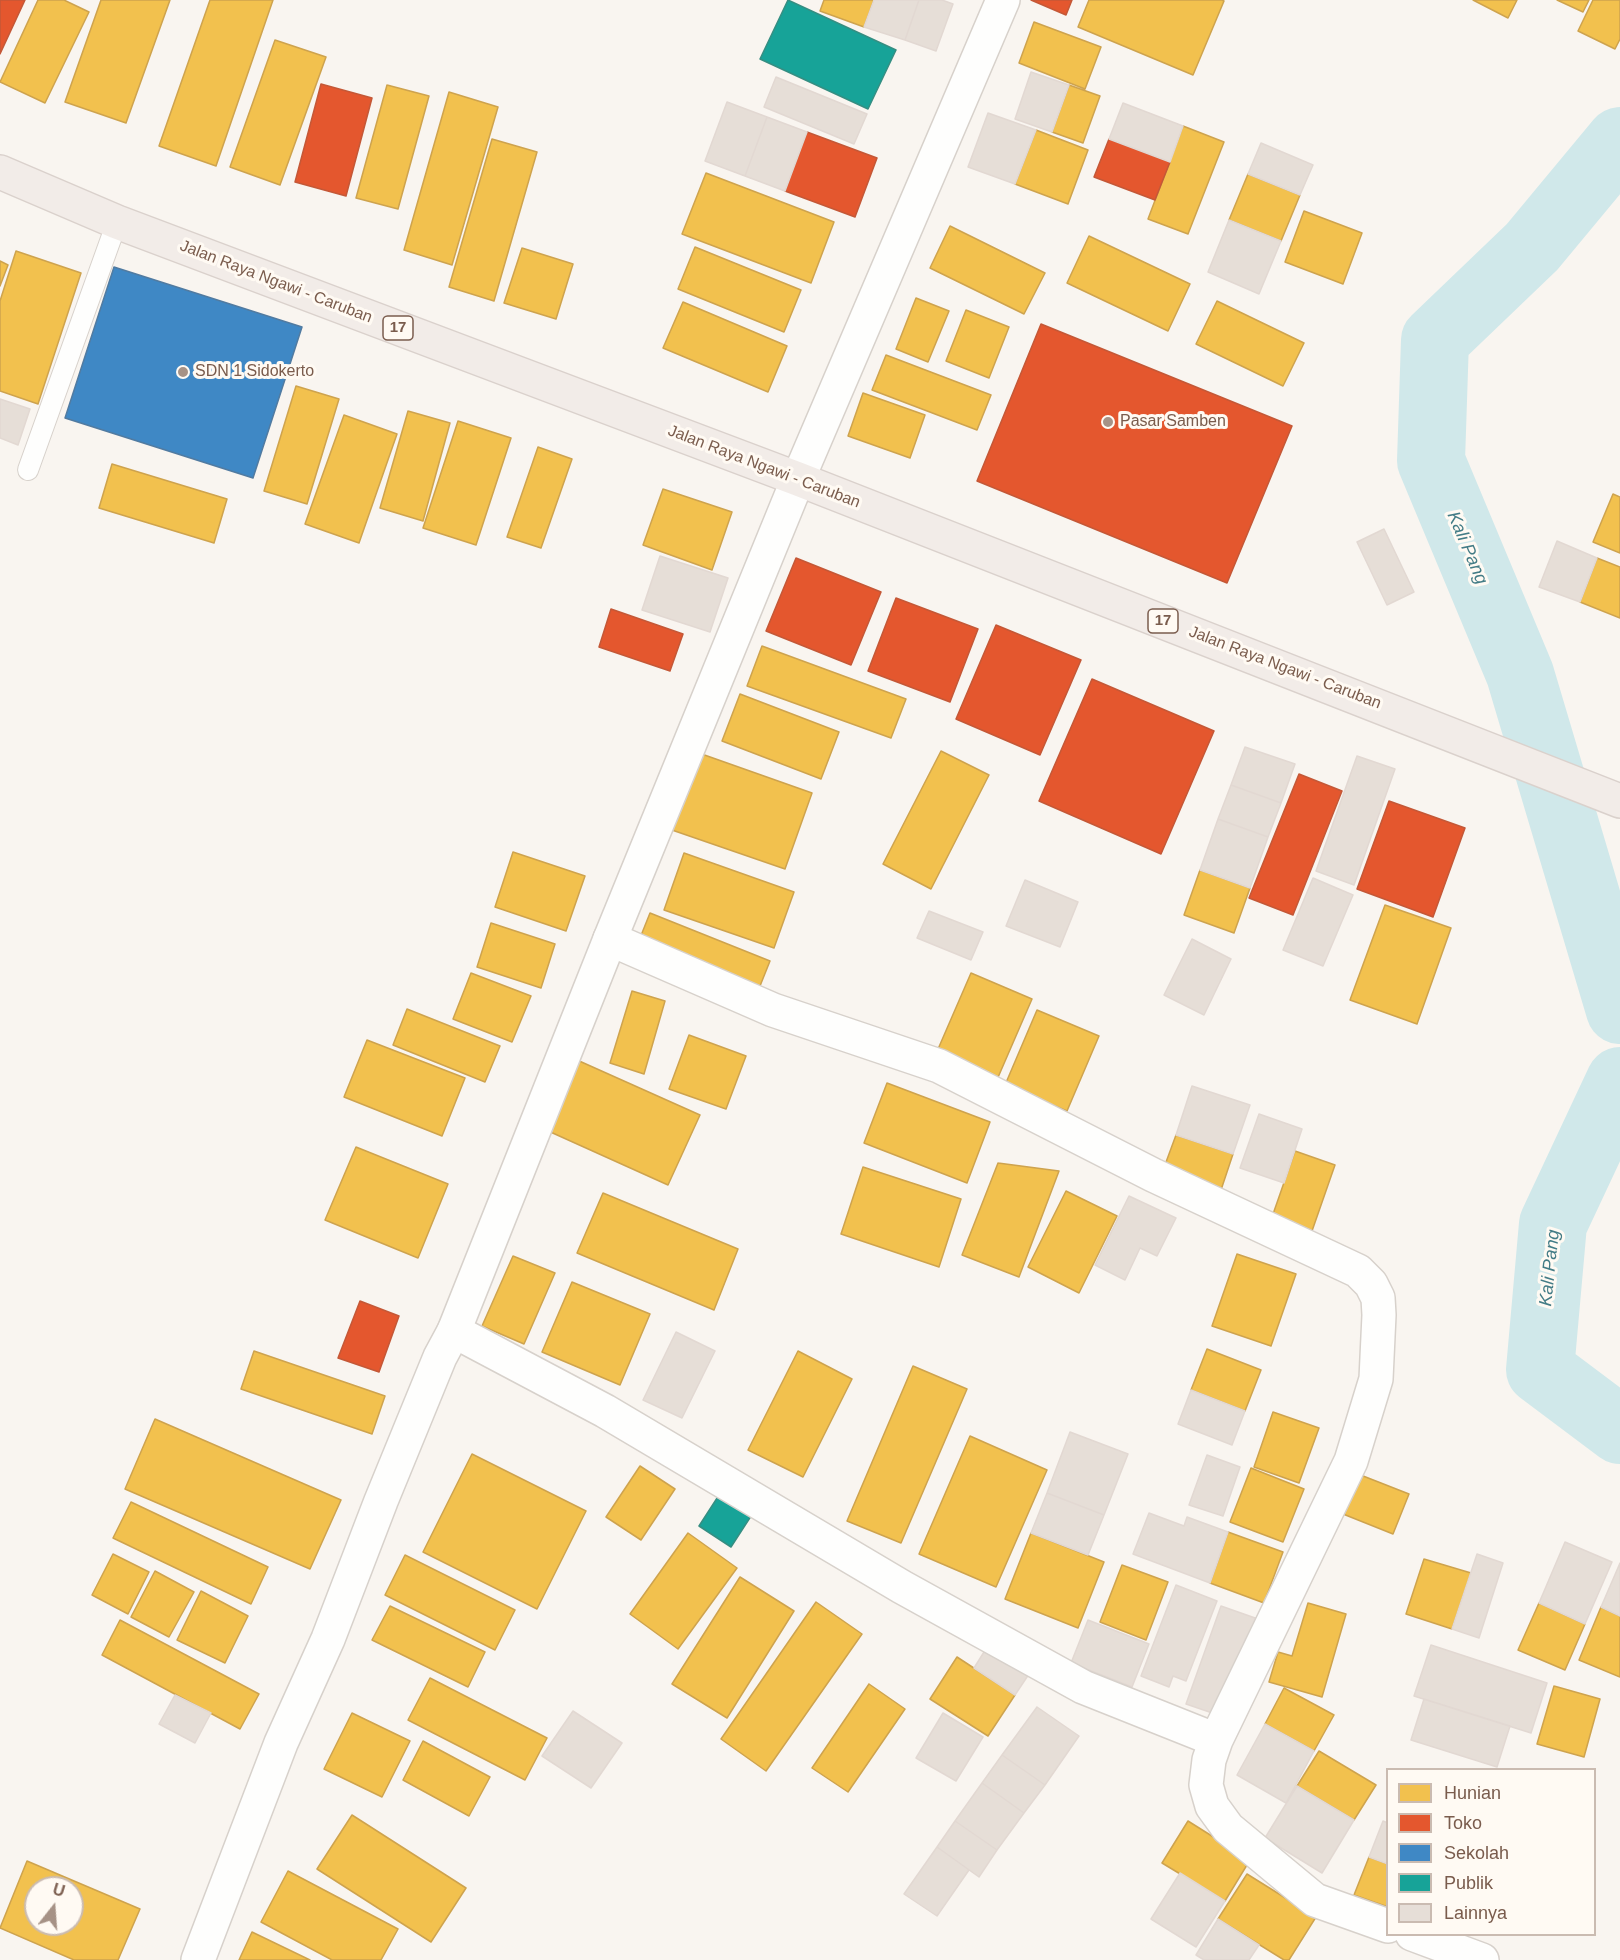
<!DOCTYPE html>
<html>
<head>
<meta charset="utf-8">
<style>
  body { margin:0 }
  #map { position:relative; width:1620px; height:1960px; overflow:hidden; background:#f9f5f0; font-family:Helvetica,sans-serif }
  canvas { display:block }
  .legend { position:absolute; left:1386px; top:1768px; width:210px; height:168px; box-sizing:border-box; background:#fffaf3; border:2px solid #cabbb1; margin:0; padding:8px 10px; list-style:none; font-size:18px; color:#7a5c4d }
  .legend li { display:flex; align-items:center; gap:12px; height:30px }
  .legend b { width:30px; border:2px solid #cabbb1 }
  .north { position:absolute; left:24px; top:1876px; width:60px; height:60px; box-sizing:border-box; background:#fffaf3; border:2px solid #cabbb1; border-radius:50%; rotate:17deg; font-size:16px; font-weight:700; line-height:24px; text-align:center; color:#7a5c4d }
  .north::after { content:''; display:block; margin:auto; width:21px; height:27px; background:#a69286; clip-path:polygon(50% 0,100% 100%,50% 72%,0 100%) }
</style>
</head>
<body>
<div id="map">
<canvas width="1620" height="1960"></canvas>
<ul class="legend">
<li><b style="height:16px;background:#f2c14e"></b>Hunian</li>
<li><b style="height:16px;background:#e4572e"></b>Toko</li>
<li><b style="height:16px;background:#3f88c5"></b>Sekolah</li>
<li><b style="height:16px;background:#17a398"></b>Publik</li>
<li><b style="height:16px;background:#e6ded7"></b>Lainnya</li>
</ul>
<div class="north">U</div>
</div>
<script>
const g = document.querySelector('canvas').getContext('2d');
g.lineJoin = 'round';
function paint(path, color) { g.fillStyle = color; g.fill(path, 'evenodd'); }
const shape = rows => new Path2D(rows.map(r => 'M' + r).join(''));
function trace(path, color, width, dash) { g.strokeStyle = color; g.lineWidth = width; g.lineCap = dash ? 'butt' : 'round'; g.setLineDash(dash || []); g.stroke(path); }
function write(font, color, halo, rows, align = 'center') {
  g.font = font + ' Helvetica,sans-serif'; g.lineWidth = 6; g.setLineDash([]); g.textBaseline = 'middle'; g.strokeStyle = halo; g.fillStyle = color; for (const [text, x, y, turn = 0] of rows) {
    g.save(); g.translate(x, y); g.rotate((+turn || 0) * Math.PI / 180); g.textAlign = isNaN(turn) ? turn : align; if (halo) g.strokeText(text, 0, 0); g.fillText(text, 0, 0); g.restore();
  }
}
const homes = shape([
  [38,0,64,0,89,12,45,103,0,82,38,0],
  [101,0,170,0,126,123,65,102,101,0],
  [210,0,273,0,216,166,159,146,210,0],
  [824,0,874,0,864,27,820,11,824,0],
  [1089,0,1222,0,1224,1,1193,75,1078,27,1089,0],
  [1473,0,1517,0,1508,18,1473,0],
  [1557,0,1589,0,1583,12,1557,0],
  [1593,0,1620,0,1620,39,1615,49,1578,31,1593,0],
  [1034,22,1101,47,1085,89,1019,63,1034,22],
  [275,40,326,57,280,185,230,167,275,40],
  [387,85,429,96,398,209,356,198,387,85],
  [1069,85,1100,96,1083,143,1052,132,1069,85],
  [449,92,498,107,452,265,404,250,449,92],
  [1183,126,1224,142,1188,234,1148,219,1183,126],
  [1036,130,1088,150,1068,204,1015,184,1036,130],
  [492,139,537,152,494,301,449,287,492,139],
  [706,173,834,222,811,283,682,234,706,173],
  [1248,174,1300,195,1281,241,1229,220,1248,174],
  [1304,211,1362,233,1343,284,1285,262,1304,211],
  [950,226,1045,273,1024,314,930,268,950,226],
  [1089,236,1190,284,1168,331,1067,283,1089,236],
  [695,247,801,290,784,332,678,289,695,247],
  [522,248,573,264,556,319,504,303,522,248],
  [16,251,81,273,38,404,0,391,0,301,16,251],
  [0,261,8,265,0,286,0,261],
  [916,298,949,311,928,362,896,349,916,298],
  [1217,301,1304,343,1283,386,1196,344,1217,301],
  [683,302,787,346,768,392,663,348,683,302],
  [966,310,1009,327,989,378,946,361,966,310],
  [886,355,991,395,977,430,872,390,886,355],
  [296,386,339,399,307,504,264,491,296,386],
  [863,393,925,415,910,458,848,436,863,393],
  [408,411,450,423,423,521,380,508,408,411],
  [344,415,397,434,359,543,305,524,344,415],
  [458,421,511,438,476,545,423,528,458,421],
  [538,447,572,459,541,548,507,537,538,447],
  [112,464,227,499,214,543,99,508,112,464],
  [663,489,732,512,712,570,643,545,663,489],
  [1613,494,1620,497,1620,553,1593,542,1613,494],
  [1597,558,1620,567,1620,618,1580,602,1597,558],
  [762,646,906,699,891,738,747,686,762,646],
  [740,694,839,732,821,779,722,741,740,694],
  [941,751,989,775,931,889,883,864,941,751],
  [696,752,812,793,785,869,669,829,696,752],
  [513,852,585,876,566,931,495,907,513,852],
  [684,853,794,892,774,948,664,910,684,853],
  [1200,870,1250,888,1234,933,1184,915,1200,870],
  [1385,905,1451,928,1417,1024,1350,1000,1385,905],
  [650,913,770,961,758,991,638,943,650,913],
  [491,923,555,944,541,988,477,967,491,923],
  [471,973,531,996,512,1042,453,1019,471,973],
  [971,973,1032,999,996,1082,935,1056,971,973],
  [632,991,665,1001,644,1074,610,1063,632,991],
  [407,1009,500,1046,485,1082,393,1045,407,1009],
  [1037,1010,1099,1036,1067,1111,1005,1085,1037,1010],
  [689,1035,746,1056,726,1109,669,1089,689,1035],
  [367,1040,465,1078,442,1136,344,1097,367,1040],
  [577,1060,700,1115,668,1185,546,1130,577,1060],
  [887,1083,990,1122,967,1183,864,1143,887,1083],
  [1176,1135,1233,1154,1220,1193,1162,1173,1176,1135],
  [356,1147,448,1184,418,1258,325,1220,356,1147],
  [1295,1151,1335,1165,1312,1231,1272,1217,1295,1151],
  [998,1163,1059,1171,1019,1277,962,1255,998,1163],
  [863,1167,961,1199,939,1267,841,1234,863,1167],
  [1066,1191,1117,1216,1079,1293,1028,1267,1066,1191],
  [603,1193,738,1249,714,1310,577,1253,603,1193],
  [1237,1254,1296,1274,1271,1346,1212,1326,1237,1254],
  [513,1256,555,1273,524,1344,482,1326,513,1256],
  [572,1282,650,1314,620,1385,542,1352,572,1282],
  [1207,1349,1261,1370,1245,1411,1191,1390,1207,1349],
  [254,1351,385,1396,372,1434,241,1389,254,1351],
  [798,1351,852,1379,803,1477,748,1450,798,1351],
  [913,1366,967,1389,901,1543,847,1521,913,1366],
  [1273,1412,1319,1428,1299,1483,1254,1467,1273,1412],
  [155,1419,341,1500,310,1569,125,1489,155,1419],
  [970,1436,1047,1470,996,1587,919,1554,970,1436],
  [472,1454,586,1511,537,1609,423,1552,472,1454],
  [640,1466,675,1489,641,1540,606,1517,640,1466],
  [1251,1468,1304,1489,1283,1542,1230,1522,1251,1468],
  [1358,1474,1409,1494,1393,1534,1343,1514,1358,1474],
  [131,1502,268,1567,251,1604,113,1538,131,1502],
  [1228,1532,1283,1552,1264,1603,1210,1583,1228,1532],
  [688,1533,737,1568,678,1649,630,1614,688,1533],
  [1031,1533,1104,1562,1078,1628,1005,1599,1031,1533],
  [113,1554,149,1572,128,1614,92,1595,113,1554],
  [405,1555,515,1610,495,1650,385,1595,405,1555],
  [1424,1559,1471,1573,1452,1629,1406,1614,1424,1559],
  [1122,1565,1168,1582,1146,1640,1100,1622,1122,1565],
  [155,1571,194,1592,169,1637,131,1617,155,1571],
  [740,1577,794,1611,727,1718,672,1684,740,1577],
  [201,1591,248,1616,225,1663,177,1640,201,1591],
  [816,1602,862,1634,766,1771,721,1739,816,1602],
  [1308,1603,1346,1614,1322,1697,1269,1682,1278,1652,1292,1656,1308,1603],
  [1539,1603,1585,1624,1565,1670,1518,1650,1539,1603],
  [390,1606,485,1652,468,1687,372,1640,390,1606],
  [1601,1607,1620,1616,1620,1677,1579,1660,1601,1607],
  [120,1620,259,1694,240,1729,102,1655,120,1620],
  [957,1657,1015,1695,988,1736,930,1699,957,1657],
  [430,1678,547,1738,525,1780,408,1720,430,1678],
  [869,1684,905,1709,848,1792,812,1768,869,1684],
  [1554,1686,1600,1699,1584,1757,1537,1744,1554,1686],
  [1284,1688,1334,1715,1314,1751,1265,1724,1284,1688],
  [352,1713,410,1741,382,1797,324,1769,352,1713],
  [423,1741,490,1777,469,1816,403,1780,423,1741],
  [1319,1751,1376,1785,1354,1820,1297,1786,1319,1751],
  [352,1815,466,1888,431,1942,317,1869,352,1815],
  [1188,1821,1250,1860,1225,1901,1162,1863,1188,1821],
  [1369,1857,1388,1864,1388,1907,1354,1895,1369,1857],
  [27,1861,140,1909,118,1960,74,1960,0,1928,27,1861],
  [36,1888,72,1888,72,1924,36,1924,36,1888],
  [288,1871,398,1929,381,1960,332,1960,261,1922,288,1871],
  [1247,1874,1316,1917,1289,1960,1284,1960,1218,1919,1247,1874],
  [252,1932,310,1960,239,1960,252,1932]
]);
paint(homes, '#f2c14e');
trace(homes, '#cea34e', 1.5);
const shops = shape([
  [0,0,25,0,0,54,0,0],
  [1031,0,1072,0,1066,15,1031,0],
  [321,84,372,98,346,196,295,182,321,84],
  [807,132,877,158,855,217,785,191,807,132],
  [1109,139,1170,162,1155,200,1094,177,1109,139],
  [1041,324,1292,426,1227,583,977,481,1041,324],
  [796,558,881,592,851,665,766,631,796,558],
  [896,598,978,629,950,702,868,671,896,598],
  [611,609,683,634,670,671,599,647,611,609],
  [996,625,1081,660,1040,755,956,719,996,625],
  [1092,679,1214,731,1161,854,1039,801,1092,679],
  [1299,774,1342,791,1293,915,1249,898,1299,774],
  [1389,801,1465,828,1433,917,1357,889,1389,801],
  [360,1301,399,1316,379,1372,338,1358,360,1301]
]);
paint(shops, '#e4572e');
trace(shops, '#c45837', 1.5);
const schools = shape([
  [114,267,302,327,253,478,65,418,114,267]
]);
paint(schools, '#3f88c5');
trace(schools, '#517ba1', 1.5);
const public = shape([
  [788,0,896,50,868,109,760,59,788,0],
  [721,1492,753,1513,731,1547,699,1526,721,1492]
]);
paint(public, '#17a398');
trace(public, '#358e82', 1.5);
trace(shape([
  [1620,141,1532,247,1435,340,1431,461,1520,674,1620,1010],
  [1620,1081,1553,1224,1540,1370,1620,1430]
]), '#d0e8ea', 68);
const building = shape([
  [874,0,919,0,905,40,864,27,874,0],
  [919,0,942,0,953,4,936,51,905,40,919,0],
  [1031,72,1069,85,1052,132,1015,119,1031,72],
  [776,77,867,114,854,144,764,107,776,77],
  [727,102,767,117,745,176,705,161,727,102],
  [1123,103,1183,126,1170,162,1109,139,1123,103],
  [988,113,1036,130,1015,184,968,167,988,113],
  [767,117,807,132,785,191,745,176,767,117],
  [1261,143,1313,165,1300,195,1248,174,1261,143],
  [1229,220,1281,241,1259,294,1208,272,1229,220],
  [0,399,30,409,18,445,0,438,0,399],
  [1384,529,1414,592,1387,605,1357,542,1384,529],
  [1557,541,1597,558,1580,602,1539,587,1557,541],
  [660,556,728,578,710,632,642,610,660,556],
  [1245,747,1295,764,1281,803,1231,785,1245,747],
  [1357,756,1395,769,1354,885,1316,871,1357,756],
  [1231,785,1281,803,1268,837,1218,819,1231,785],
  [1218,819,1268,837,1250,888,1200,870,1218,819],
  [1313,878,1353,895,1323,966,1283,950,1313,878],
  [1025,880,1078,902,1060,947,1006,926,1025,880],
  [929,911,983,932,971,960,917,938,929,911],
  [1192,939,1231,959,1204,1015,1164,995,1192,939],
  [1192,1086,1250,1105,1233,1154,1176,1135,1192,1086],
  [1259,1114,1302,1129,1284,1183,1240,1168,1259,1114],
  [1129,1196,1176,1218,1157,1256,1140,1248,1125,1280,1095,1265,1129,1196],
  [676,1332,715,1351,682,1418,643,1400,676,1332],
  [1191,1390,1245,1411,1232,1445,1178,1424,1191,1390],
  [1070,1432,1128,1454,1104,1515,1047,1493,1070,1432],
  [1207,1455,1240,1467,1223,1516,1189,1505,1207,1455],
  [1047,1493,1104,1515,1088,1555,1031,1533,1047,1493],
  [1149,1513,1184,1526,1187,1517,1228,1532,1210,1583,1133,1554,1149,1513],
  [1565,1542,1612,1562,1585,1624,1539,1603,1565,1542],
  [1477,1554,1503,1563,1479,1638,1452,1629,1477,1554],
  [1620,1563,1620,1616,1601,1607,1620,1563],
  [1176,1585,1217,1601,1186,1681,1173,1676,1169,1687,1141,1676,1176,1585],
  [1221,1606,1258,1619,1224,1717,1186,1704,1221,1606],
  [1088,1620,1149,1644,1132,1687,1071,1663,1088,1620],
  [989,1644,1031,1671,1015,1695,974,1668,989,1644],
  [1431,1645,1547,1683,1531,1733,1414,1696,1431,1645],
  [175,1695,211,1713,195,1743,159,1724,175,1695],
  [1424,1699,1510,1726,1497,1767,1411,1740,1424,1699],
  [1037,1707,1079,1736,1045,1785,1002,1755,1037,1707],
  [573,1711,622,1743,591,1788,542,1756,573,1711],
  [943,1713,983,1737,956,1781,916,1758,943,1713],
  [1265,1724,1314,1751,1286,1803,1237,1775,1265,1724],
  [1002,1755,1045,1785,1024,1813,982,1783,1002,1755],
  [982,1783,1024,1813,997,1850,955,1821,982,1783],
  [1297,1786,1354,1820,1322,1873,1265,1838,1297,1786],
  [955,1821,997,1850,979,1877,937,1847,955,1821],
  [1383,1821,1388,1823,1388,1864,1369,1857,1383,1821],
  [937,1847,969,1870,937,1916,904,1894,937,1847],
  [1180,1873,1225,1901,1196,1947,1151,1919,1180,1873],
  [1218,1919,1259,1945,1249,1960,1204,1960,1196,1955,1218,1919]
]);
paint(building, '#e6ded7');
trace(building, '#e2d8d2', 1.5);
const service = shape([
  [28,470,117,222]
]);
const minor = shape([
  [610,939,773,1010,939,1066,1153,1175,1358,1271,1371,1284,1378,1298,1379,1315,1376,1379,1351,1461,1216,1740,1209,1760,1206,1785,1212,1806,1228,1828,1315,1900,1388,1926],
  [454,1331,605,1411,902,1587,1083,1687,1216,1740],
  [1412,1934,1482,1960]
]);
const tertiary = shape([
  [198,1960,281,1743,328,1639,381,1501,440,1357,454,1331,610,939,798,479,1003,0]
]);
const trunk = shape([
  [0,172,117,222,798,479,1620,801]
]);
trace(service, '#d7d1cb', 22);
trace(minor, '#d7d1cb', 36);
trace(tertiary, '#d7d1cb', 36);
trace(trunk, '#dad1cc', 36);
trace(service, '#fefefd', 20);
trace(minor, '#fefefd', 33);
trace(tertiary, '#fefefd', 33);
trace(trunk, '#f2ece8', 33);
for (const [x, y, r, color] of [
  [183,372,6,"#a69286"],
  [1108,422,6,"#a69286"]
]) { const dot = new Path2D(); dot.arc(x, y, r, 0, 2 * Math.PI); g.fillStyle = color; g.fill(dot); trace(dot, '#fffaf3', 2); }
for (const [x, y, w] of [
  [398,328,30],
  [1163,621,30]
]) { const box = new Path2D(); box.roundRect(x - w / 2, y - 12, w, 24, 4.5); g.fillStyle = '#fffaf3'; g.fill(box); trace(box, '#7a5c4d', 1.5); }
write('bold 15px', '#7a5c4d', null, [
  ["17",398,328],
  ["17",1163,621]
]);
write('16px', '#7a5c4d', '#fffaf3', [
  ["Jalan Raya Ngawi - Caruban",276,282,21],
  ["Jalan Raya Ngawi - Caruban",764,467,21],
  ["Jalan Raya Ngawi - Caruban",1285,668,21]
]);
write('16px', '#7a5c4d', '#fffaf3', [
  ["SDN 1 Sidokerto",195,372],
  ["Pasar Samben",1120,422]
], 'left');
write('italic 18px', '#437c86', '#fffaf3', [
  ["Kali Pang",1467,548,67],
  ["Kali Pang",1550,1268,-84]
]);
</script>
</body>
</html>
